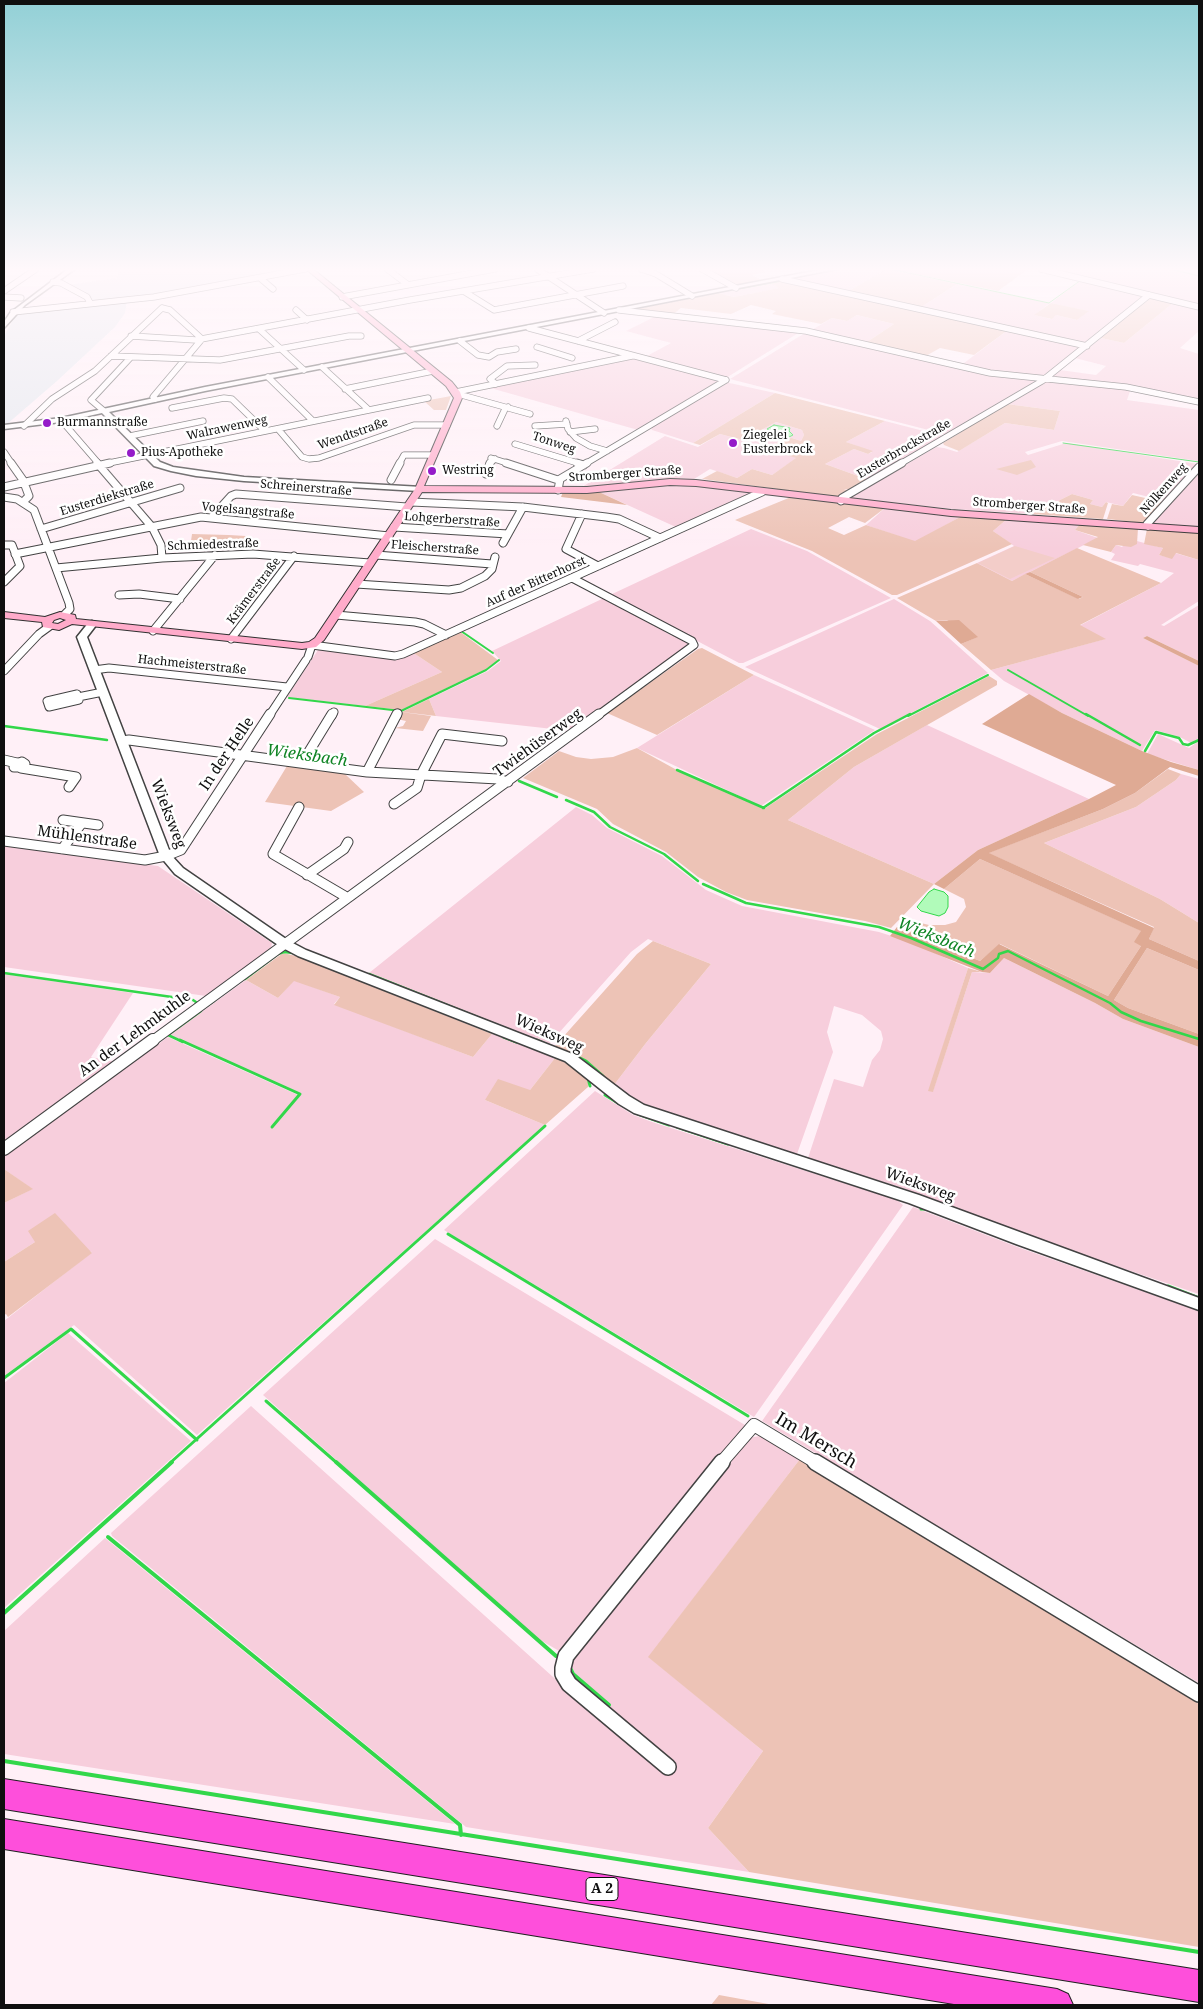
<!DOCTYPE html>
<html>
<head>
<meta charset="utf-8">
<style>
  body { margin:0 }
  #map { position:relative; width:1203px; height:2009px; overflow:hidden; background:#fff0f7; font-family:"Noto Serif",serif }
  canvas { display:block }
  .frame { position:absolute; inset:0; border:5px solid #0f0f0f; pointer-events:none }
</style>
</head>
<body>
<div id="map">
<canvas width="1203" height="2009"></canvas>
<div class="frame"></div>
</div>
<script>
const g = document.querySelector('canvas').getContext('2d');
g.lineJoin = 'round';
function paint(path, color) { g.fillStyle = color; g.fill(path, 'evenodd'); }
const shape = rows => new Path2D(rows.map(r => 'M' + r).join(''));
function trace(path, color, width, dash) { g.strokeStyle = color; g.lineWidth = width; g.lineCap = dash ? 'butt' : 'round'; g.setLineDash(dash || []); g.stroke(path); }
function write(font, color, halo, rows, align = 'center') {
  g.font = font + ' "Noto Serif",serif'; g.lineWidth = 5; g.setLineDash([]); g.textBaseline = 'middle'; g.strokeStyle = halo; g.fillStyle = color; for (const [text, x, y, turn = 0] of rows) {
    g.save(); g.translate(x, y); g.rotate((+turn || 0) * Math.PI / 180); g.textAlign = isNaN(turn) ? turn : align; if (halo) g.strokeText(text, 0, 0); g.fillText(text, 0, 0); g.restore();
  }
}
paint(shape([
  [118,269,300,269,156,295,91,301,68,285,117,278],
  [127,301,125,313,115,327,57,381,6,425,4,425,4,336,16,315]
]), '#e2e7ee');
paint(shape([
  [843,269,887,269,845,293,789,279],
  [1047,269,1169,269,1176,271,1175,269,1199,269,1199,306],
  [1081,280,1146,296,1086,344,918,309,957,284,1050,303,1035,315,1051,319,1056,315,1077,320,1088,311,1051,303],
  [770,283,780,288,734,297,718,293],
  [1173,303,1199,309,1199,331,1180,348,1199,354,1199,401,1051,377,1060,370,1096,375,1106,366,1075,358,1101,338,1124,343],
  [857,315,894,324,864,344,810,331,832,318,847,321],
  [656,316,800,332,726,378,645,357,671,343,626,331],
  [1008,330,1081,346,1047,376,1041,377,960,366],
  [805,333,1038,381,949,434,944,434,730,379],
  [631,358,721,381,638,430,487,387],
  [1046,381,1131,388,1127,400,1199,410,1198,461,1062,441,1025,452,1028,455,1066,443,1198,464,1165,501,1133,493,1123,506,1106,502,1102,507,1090,504,1093,500,1072,494,1032,514,953,509,849,498,936,447,944,448,957,452,1005,423,1054,430,1060,411,1007,404],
  [725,382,775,393,693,443,652,430,651,427],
  [885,421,943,436,869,480,825,464,854,449,868,454,872,452,846,442],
  [776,422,802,430,804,435,801,441,792,438,782,439,773,446,782,449,778,452,797,458,772,475,752,469,737,478,710,469,694,479,657,480,582,487,665,436,698,447,720,434,743,440],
  [1199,472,1199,527,1150,523],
  [670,485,710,486,753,493,678,528,599,492],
  [885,508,962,516,915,542,866,525],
  [1007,519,1080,524,1075,530,1098,538,1012,581,977,563,1014,546,993,531],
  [751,529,807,551,891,598,743,663,739,663,610,595],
  [1137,541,1163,548,1159,555,1171,558,1175,553,1199,560,1199,601,1161,625,1164,626,1199,605,1199,661,1147,636,1143,638,1199,666,1199,738,1191,743,1180,737,1155,730,1142,751,1062,713,1004,681,991,670,1105,639,1079,626,1161,583,1174,573,1140,564,1138,566,1111,560,1115,554,1111,552,1116,545,1122,547,1124,545,1137,544],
  [604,598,667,631,665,632,672,636,674,635,687,641,688,647,571,731,436,716,429,699,488,671,501,661,492,651],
  [894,599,930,621,988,673,880,729,745,667],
  [318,650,395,658,412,652,442,672,365,706,287,697],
  [754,675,875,730,761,806,637,748],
  [927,725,1089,799,978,850,934,884,788,820,854,767],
  [1158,734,1189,748,1199,741,1199,770,1147,754],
  [1181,774,1199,779,1199,923,1160,899,1044,843,1136,807,1176,780],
  [576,807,592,815,607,828,662,856,706,890,742,906,879,932,910,942,968,968,929,1091,933,1091,972,972,990,973,1004,958,1095,1003,1123,1019,1199,1047,1199,1294,1021,1234,905,1189,808,1158,834,1079,863,1087,872,1060,880,1050,883,1039,881,1031,862,1015,834,1006,827,1032,833,1052,797,1154,658,1111,626,1095,614,1085,646,1043,711,964,648,939,631,952,549,1044,369,973],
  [4,846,158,866,272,943,271,949,206,996,4,967],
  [4,974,133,993,91,1057,116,1062,4,1144],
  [246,980,278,998,294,980,340,997,334,1004,473,1057,492,1034,555,1058,530,1090,485,1100,545,1125,197,1435,74,1325,4,1376,4,1321,92,1252,35,1242,4,1262,4,1203,32,1189,4,1169,4,1156,168,1037,298,1095,270,1127,272,1128,301,1094,170,1035],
  [595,1091,633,1115,652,1122,897,1200,903,1205,754,1417,444,1230],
  [913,1207,1020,1248,1199,1311,1199,1683,762,1421],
  [435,1239,745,1425,561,1652,540,1640,263,1395],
  [68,1333,191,1441,4,1608,4,1383],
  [251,1406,601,1720,611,1705,575,1673,571,1666,570,1658,748,1438,760,1436,800,1459,649,1657,763,1751,708,1828,749,1872,466,1827,112,1536,111,1533],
  [105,1538,455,1824,4,1754,4,1631]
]), '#f7cedc');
paint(shape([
  [704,269,760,269,765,272,752,275,763,281,735,287],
  [887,269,957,284,918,309,845,293],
  [892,269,1028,269,998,291],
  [780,281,1008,330,974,355,940,348,924,357,864,344,894,324,857,315,847,321,832,318,821,324,772,314,776,311,751,305,731,314,681,308,671,316,626,311,718,293,734,297,779,288,770,283],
  [1151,297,1173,303,1124,343,1101,338],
  [1051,303,1089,311,1077,320,1056,315,1052,319,1034,315],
  [775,393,885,421,846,442,873,451,868,454,854,449,825,464,869,480,850,490,844,489,848,491,838,497,702,479,717,471,737,478,752,469,772,475,796,458,777,452,781,449,773,446,782,439,792,438,801,441,804,435,802,430,776,422,743,440,720,434,700,445,693,443],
  [451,396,446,410,434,410,424,401],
  [1007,404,1060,411,1054,430,1005,423,959,451,944,445,943,443],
  [1031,460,1036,467,1017,475,996,469],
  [1072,494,1093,500,1090,504,1102,507,1106,502,1108,503,1103,519,1032,514],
  [1132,495,1163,502,1144,523,1107,519,1112,504,1123,506],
  [791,497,885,508,865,523,849,517,828,528,844,535,866,525,915,541,962,516,1007,519,993,531,1012,544,897,595,892,595,812,551,735,520],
  [1080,524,1138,528,1137,544,1131,547,1116,545,1111,552,1083,545,1098,537,1075,530],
  [1147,529,1199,532,1199,560,1176,553,1172,559,1159,555,1163,548,1144,544],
  [192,534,229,535,246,536,244,539,191,541],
  [1077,548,1161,583,1080,625,1106,639,991,670,961,644,977,637,947,620,936,621,897,598,977,563,1012,581,1025,574,1079,599,1083,597,1030,572],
  [459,631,498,660,486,669,401,710,365,706,442,672,412,652],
  [702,648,754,675,657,735,607,713,698,649],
  [989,676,997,681,997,685,854,767,788,820,934,884,891,928,865,921,747,900,726,892,698,877,666,852,613,824,597,809,523,778,559,751,576,757,591,759,613,757,637,748,675,769,764,809,877,734],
  [429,699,436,716,402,712],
  [401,712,431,716,423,731,395,728,403,726,406,721,397,719],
  [287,766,345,774,364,792,331,811,265,802],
  [1168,769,1181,774,1176,780,1136,807,1044,843,1160,899,1199,923,1199,961,1149,939,1154,927,988,853,1103,809,1135,793],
  [980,859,1142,931,1141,946,1108,996,1000,944,980,961,903,930,913,921,929,925,945,925,956,922,966,907,964,899,944,889],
  [653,941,711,964,646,1043,614,1085,587,1061,555,1046,637,954],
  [1147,948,1199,970,1199,1034,1128,1008,1114,1000],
  [283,953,296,956,492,1034,473,1057,334,1005,340,997,294,981,278,998,246,980],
  [968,968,982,972,972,972,933,1092,928,1091],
  [555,1058,573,1066,588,1079,588,1087,545,1125,485,1100,498,1079,530,1090],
  [4,1169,33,1189,4,1203],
  [55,1213,92,1253,8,1317,6,1314,4,1315,4,1262,35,1242,28,1231],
  [800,1459,1199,1704,1199,1947,749,1872,708,1828,763,1751,648,1657],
  [719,1995,774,2005,711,2005]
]), '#edc3b6');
paint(shape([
  [563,492,599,492,627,505,561,497],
  [1030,572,1083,597,1078,599,1025,574],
  [959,620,978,637,961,644,936,621],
  [1147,636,1199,661,1199,666,1143,638],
  [1029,694,1062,713,1142,751,1171,762,1199,770,1199,776,1170,767,1135,793,1103,809,989,853,1154,928,1149,939,1199,961,1199,970,1147,948,1114,1000,1128,1008,1199,1034,1199,1047,1123,1019,1095,1003,1004,958,990,973,982,972,890,936,897,927,980,961,999,944,1108,996,1141,946,1134,942,1141,931,980,859,944,889,934,884,978,850,1089,799,1116,785,982,724]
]), '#dfaa94');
paint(shape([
  [1015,546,1055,558,1010,579,978,563]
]), '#f3cdc9');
const water = shape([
  [774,425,790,428,789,431,793,435,785,439,775,437,775,434,767,429,774,425],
  [934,889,944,892,948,896,948,907,945,913,939,916,921,911,917,907,929,892,934,889]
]);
paint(water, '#b1fbba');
trace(water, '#32d74a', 1);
trace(shape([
  [890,269,1049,303,1081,280],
  [1170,269,1199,276],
  [4,273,9,269],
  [739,289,782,281],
  [631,309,735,289],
  [1063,443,1199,462]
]), '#32d74a', 1);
trace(shape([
  [461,631,493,653],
  [1008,670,1088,716],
  [289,698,401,711,486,670,499,660],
  [908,716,988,675]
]), '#32d74a', 2);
trace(shape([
  [1086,714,1140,745],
  [4,726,107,740],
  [1145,751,1156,732,1179,738,1183,744,1188,745,1199,740],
  [677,770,764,808],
  [519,781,557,797],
  [566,800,594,812,610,827,664,854,698,881],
  [763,808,874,733,910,714],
  [703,884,746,903,879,927,911,938,983,969,998,958,999,954,1008,951,1110,1003,1121,1012,1141,1021,1199,1039],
  [261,933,274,942],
  [4,973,193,1000,196,1002,196,1005],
  [369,974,540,1042],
  [245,979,278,954,284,952,293,953],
  [208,1005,214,1001],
  [503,1037,516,1042],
  [183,1042,168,1035,201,1011]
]), '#32d74a', 2.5);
trace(shape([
  [180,1040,300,1094,272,1127],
  [512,1040,517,1042],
  [537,1040,546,1044],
  [576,1056,586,1061,603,1076],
  [588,1078,590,1086],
  [605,1095,618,1103],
  [638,1114,669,1125],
  [677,1127,728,1144],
  [921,1209,927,1209],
  [448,1234,748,1416],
  [1168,1286,1199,1298],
  [4,1378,71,1329,197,1440],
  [266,1401,337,1463],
  [170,1463,545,1126]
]), '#32d74a', 3);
trace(shape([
  [336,1462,556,1656],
  [108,1537,460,1825,461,1835],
  [4,1613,172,1462],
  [570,1668,573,1674,609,1705],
  [4,1761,1199,1952]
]), '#32d74a', 4);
const minorFar4 = shape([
  [387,269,407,284],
  [537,269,604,313],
  [641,269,656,274,692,296],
  [702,269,736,288],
  [1041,269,1199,307],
  [260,278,273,289],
  [782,279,1087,346],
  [53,282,61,283,87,297,90,303],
  [4,291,36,269],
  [465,292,494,310,623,286],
  [4,297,21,298],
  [342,297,495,269],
  [296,310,307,320],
  [619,310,806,331,990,373,1126,387,1199,402],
  [13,312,154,297,305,269],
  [529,328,726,380],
  [259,329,304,370],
  [131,336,196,340,410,300,593,269],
  [460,341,478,355,489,357,497,352,516,349],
  [578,341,615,322],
  [537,347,572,358],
  [111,356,220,360,349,336,361,336],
  [322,367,369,410],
  [268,377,313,421],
  [496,384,490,379,507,366,535,365],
  [345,389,433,371],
  [456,392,632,356],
  [458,394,530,414],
  [155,399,153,397,202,339,170,310,162,308],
  [172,408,224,398,232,399,265,431],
  [104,411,91,400,131,357],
  [61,420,99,464],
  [566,421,568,429,576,438,590,446,607,451],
  [24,426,52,399,95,371,162,308],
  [497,426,505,409,508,407],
  [535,426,567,424],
  [278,429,302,457,309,459,319,458,414,425,447,425],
  [570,432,595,429],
  [130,436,203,421],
  [515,444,581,464],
  [4,452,12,464],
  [491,458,510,464],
  [104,464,428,398],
  [399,464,404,455,434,455],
  [489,464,495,459],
  [585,464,726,380],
  [900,464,1042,381,1149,295]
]);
const minorFar3 = shape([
  [11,463,23,480,29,496,23,502],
  [97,463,152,527,161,545,162,558],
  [506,463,558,480],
  [577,463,584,465],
  [486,474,490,463],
  [391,480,400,463],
  [4,487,110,463],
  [558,490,560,479,587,463],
  [4,497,17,499,34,510,69,603,70,609,64,615],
  [841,501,842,498,902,463],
  [411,502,523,507,606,517,619,519,660,538],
  [582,514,566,549,598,566],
  [212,517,231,496,236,494,407,507],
  [1148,526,1147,524,1199,467],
  [394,527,508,534],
  [41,529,180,488],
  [503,543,523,507],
  [4,545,12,545,20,566,4,582],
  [15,554,201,517,389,536],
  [376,555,492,564],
  [56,568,162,558,253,554,370,563],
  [572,578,692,641,694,645,597,716],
  [356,584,449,590,461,588,485,576,492,569,495,557],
  [119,595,139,594,180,599],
  [336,615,415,622,424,624,446,635],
  [153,631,215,555],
  [231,639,294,556],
  [308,657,312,645,395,656,403,654,762,492],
  [94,670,109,668,287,687],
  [4,671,39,634,50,626],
  [77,694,79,700,49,707,47,701,77,694],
  [78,697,103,692],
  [269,716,306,660],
  [332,716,334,712],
  [397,716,398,713]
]);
const minorFar2 = shape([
  [123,741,129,740,367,772,498,779,508,782],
  [4,760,17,763],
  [22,762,25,764,23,767,14,767,15,764,22,762],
  [302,763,332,714],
  [21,768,76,777,69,787],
  [367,772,397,714],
  [394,804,417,788,421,775,442,734,502,741],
  [299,807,273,854,348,898],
  [63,820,98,825],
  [4,841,145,860,166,856,181,850,270,714],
  [62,849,82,823],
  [307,875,344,849,348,842],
  [151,1042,599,714]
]);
const minorFar1 = shape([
  [4,1149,153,1040],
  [721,1463,754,1425,817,1463]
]);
const minor = shape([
  [815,1462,1199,1694],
  [668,1767,569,1684,563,1674,563,1668,566,1656,722,1462]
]);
const tertiary = shape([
  [68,269,75,269,25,305,4,328,4,322,10,313,68,269],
  [824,269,837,269,205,391,109,412,160,462,173,467,244,477,422,487,423,489,419,491,244,481,196,476,171,471,154,466,102,413,61,422,4,429,4,425,61,418,205,387,824,269],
  [92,621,97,624,87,637,171,855,183,868,289,941,306,950,575,1055,629,1096,644,1105,919,1195,1199,1298,1199,1310,1016,1244,909,1203,634,1113,619,1104,565,1061,298,956,281,947,175,874,160,856,77,637,89,622,92,621]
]);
const secondary = shape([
  [306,269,313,269,452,382,460,392,462,398,424,486,587,487,670,479,696,480,951,510,1199,527,1199,533,951,516,696,486,670,485,587,493,422,492,324,640,316,647,302,649,72,624,59,630,43,627,42,622,4,618,4,612,45,617,60,612,75,615,76,619,302,643,309,642,315,638,415,489,454,398,446,386,306,269],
  [60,618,66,620,58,624,52,623,54,620,60,618]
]);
const motorway = shape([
  [4,1779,1199,1970,1199,2002,4,1809,4,1779],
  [4,1819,1057,1989,1068,1994,1073,2005,960,2005,4,1849,4,1819]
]);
trace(minorFar4, '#424242', 7);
trace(minorFar3, '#424242', 9);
trace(minorFar2, '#424242', 11);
trace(minorFar1, '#424242', 14);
trace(minor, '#424242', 18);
trace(tertiary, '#424242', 3);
trace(secondary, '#313131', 2);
trace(motorway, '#202020', 2);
trace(minorFar4, '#fff', 5.5);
trace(minorFar3, '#fff', 7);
trace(minorFar2, '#fff', 9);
trace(minorFar1, '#fff', 12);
trace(minor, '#fff', 15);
paint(tertiary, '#fff');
paint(secondary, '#ffabca');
paint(motorway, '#fe4fdb');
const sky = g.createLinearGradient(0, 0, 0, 550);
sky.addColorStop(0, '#92d0d6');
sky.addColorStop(0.49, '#fff8fb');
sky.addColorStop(1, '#fff8fb00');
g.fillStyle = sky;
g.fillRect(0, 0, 1203, 550);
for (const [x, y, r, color] of [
  [47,423,5,"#951cc9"],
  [733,443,5,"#951cc9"],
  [131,453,5,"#951cc9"],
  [432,471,5,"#951cc9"]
]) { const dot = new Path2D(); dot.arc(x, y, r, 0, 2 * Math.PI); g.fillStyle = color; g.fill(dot); trace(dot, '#fff', 2); }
write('12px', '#0f0f0f', '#fff', [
  ["Burmannstraße",57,423],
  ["Ziegelei",743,436],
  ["Eusterbrock",743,450],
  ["Pius-Apotheke",141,453],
  ["Westring",442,471]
], 'left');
write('12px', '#0f0f0f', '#fff', [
  ["Walrawenweg",227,428,-12],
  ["Wendtstraße",353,434,-19],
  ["Tonweg",554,443,18],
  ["Eusterbrockstraße",904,449,-30],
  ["Stromberger Straße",625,474,-4],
  ["Schreinerstraße",306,488,5],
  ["Nölkenweg",1164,489,-48],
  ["Eusterdiekstraße",107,498,-17],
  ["Stromberger Straße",1029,506,4],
  ["Vogelsangstraße",248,511,5],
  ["Lohgerberstraße",452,520,4],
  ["Schmiedestraße",213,545,-2],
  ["Fleischerstraße",435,548,4],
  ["Auf der Bitterhorst",536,582,-24],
  ["Krämerstraße",254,591,-53],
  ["Hachmeisterstraße",192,665,6]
]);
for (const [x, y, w] of [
  [602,1889,32]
]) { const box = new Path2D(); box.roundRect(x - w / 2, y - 11.5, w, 23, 4); g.fillStyle = '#fff'; g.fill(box); trace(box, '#0f0f0f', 1); }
write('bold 14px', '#0f0f0f', null, [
  ["A 2",602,1889]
]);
write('15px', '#0f0f0f', '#fff', [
  ["Twiehüserweg",538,743,-36],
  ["In der Helle",227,754,-56],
  ["Wieksweg",168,814,69],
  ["Mühlenstraße",87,838,8],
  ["An der Lehmkuhle",135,1034,-36],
  ["Wieksweg",549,1034,24],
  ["Wieksweg",920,1185,20]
]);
write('italic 16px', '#0f8424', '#fff', [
  ["Wieksbach",307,756,8],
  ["Wieksbach",936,938,22]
]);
write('18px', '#0f0f0f', '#fff', [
  ["Im Mersch",816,1441,31]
]);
</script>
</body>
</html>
